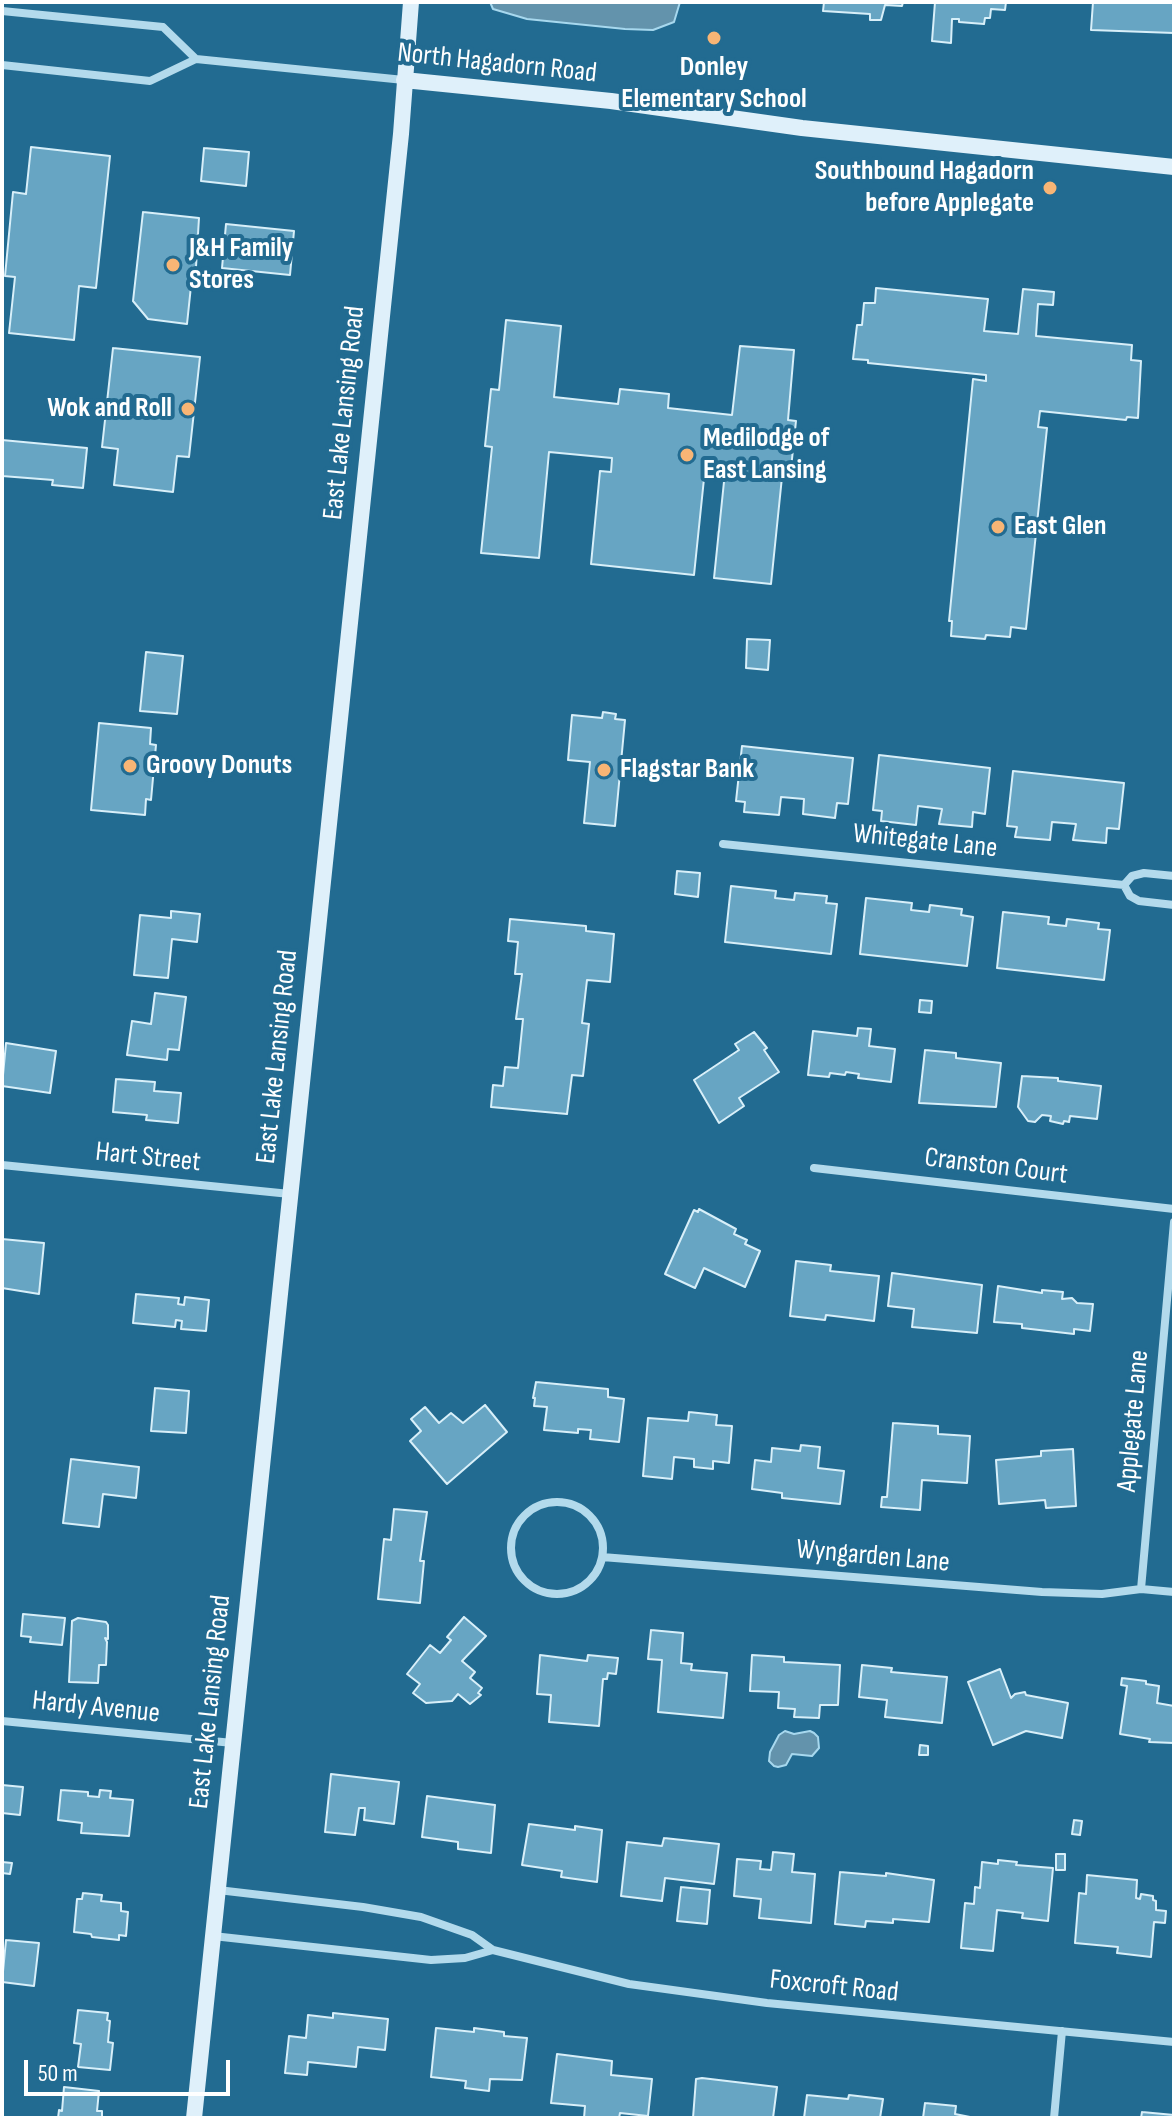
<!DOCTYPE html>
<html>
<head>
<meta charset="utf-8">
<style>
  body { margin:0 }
  #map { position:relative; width:1176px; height:2120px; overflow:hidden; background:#226b91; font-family:"Sofia Sans Condensed",sans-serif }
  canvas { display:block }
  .frame { position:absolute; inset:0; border:4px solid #fff; pointer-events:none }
  .scale { position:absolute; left:24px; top:2060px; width:206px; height:36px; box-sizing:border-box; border:4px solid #fff; border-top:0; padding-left:10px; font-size:24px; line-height:28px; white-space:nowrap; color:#fff; -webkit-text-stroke:6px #226b91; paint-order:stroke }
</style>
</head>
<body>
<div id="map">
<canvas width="1176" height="2120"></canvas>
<div class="frame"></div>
<div class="scale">50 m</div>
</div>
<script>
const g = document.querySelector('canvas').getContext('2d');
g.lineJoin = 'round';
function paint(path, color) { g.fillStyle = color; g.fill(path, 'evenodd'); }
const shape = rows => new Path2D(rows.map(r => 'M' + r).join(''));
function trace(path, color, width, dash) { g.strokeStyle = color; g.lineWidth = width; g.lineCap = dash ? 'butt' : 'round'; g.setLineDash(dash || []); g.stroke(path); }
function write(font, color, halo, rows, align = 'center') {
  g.font = font + ' "Sofia Sans Condensed",sans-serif'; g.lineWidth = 8; g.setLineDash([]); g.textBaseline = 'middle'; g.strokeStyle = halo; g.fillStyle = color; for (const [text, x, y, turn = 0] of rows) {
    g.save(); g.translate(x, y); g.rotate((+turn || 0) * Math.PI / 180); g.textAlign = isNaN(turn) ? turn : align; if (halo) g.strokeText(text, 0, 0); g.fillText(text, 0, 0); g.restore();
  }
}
const water = shape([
  [490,2,680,2,674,22,653,30,625,29,527,19,493,9,490,2],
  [785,1731,794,1734,810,1731,814,1733,818,1737,819,1748,812,1756,792,1754,786,1765,778,1767,774,1766,769,1761,770,1752,779,1735,785,1731]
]);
paint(water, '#6393ac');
trace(water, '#a7d8ee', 2);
const building = shape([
  [824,2,903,2,902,6,885,5,881,20,870,20,870,14,823,11,824,2],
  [935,2,1006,2,1005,10,991,9,990,18,985,18,984,24,959,22,959,19,952,19,951,43,932,41,935,2],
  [1093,2,1174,2,1174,33,1091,30,1093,2],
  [31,147,110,156,96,288,79,286,74,340,9,333,15,277,5,276,13,192,26,194,31,147],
  [204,148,249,152,246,186,201,181,204,148],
  [143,212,199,218,196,267,193,267,187,324,148,319,133,301,143,212],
  [226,224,294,231,290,275,222,268,226,224],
  [876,288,988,299,984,331,1018,334,1023,289,1054,292,1053,305,1038,304,1036,336,1132,345,1131,360,1141,361,1138,418,1127,417,1126,420,1040,411,1038,427,1047,428,1026,629,1011,627,1010,637,986,635,985,639,951,636,952,621,949,621,973,379,986,381,986,375,868,363,868,360,853,359,857,325,862,325,864,303,875,303,876,288],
  [506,320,561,326,554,397,618,404,620,389,669,394,668,408,732,415,740,346,794,350,788,420,796,421,790,478,782,477,771,584,714,578,725,472,705,469,694,575,591,564,600,471,611,472,612,458,549,452,539,558,481,553,492,447,485,446,491,389,499,390,506,320],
  [113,348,200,357,189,457,177,456,173,492,114,485,118,449,102,447,113,348],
  [2,440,87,448,83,488,52,485,53,480,2,476,2,440],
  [747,639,770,640,768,670,746,668,747,639],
  [146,652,183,656,177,714,140,711,146,652],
  [603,712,616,714,615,719,625,720,615,826,584,823,590,762,568,760,572,715,602,718,603,712],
  [99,723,151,728,150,744,156,745,151,800,146,799,145,815,91,810,99,723],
  [742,746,853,758,848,804,837,803,835,818,803,814,804,799,781,797,779,815,744,812,745,802,736,801,742,746],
  [879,755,990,768,985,814,973,812,972,827,939,824,942,809,918,806,916,825,881,821,882,811,873,810,879,755],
  [1013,771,1124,783,1119,829,1107,828,1106,843,1073,840,1076,824,1052,822,1050,840,1015,837,1017,827,1007,826,1013,771],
  [677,871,700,873,698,897,675,894,677,871],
  [731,886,776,891,775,898,794,900,795,893,827,896,826,903,837,904,831,954,725,942,731,886],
  [866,898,912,903,911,910,929,912,930,905,962,909,961,915,973,917,967,966,860,954,866,898],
  [171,911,200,914,197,942,172,939,168,978,134,975,140,915,171,918,171,911],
  [1003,912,1049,917,1048,924,1066,926,1067,919,1099,923,1098,929,1110,930,1104,980,997,968,1003,912],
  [510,919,586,926,586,931,614,934,610,982,587,980,582,1023,589,1024,583,1076,572,1075,567,1114,491,1107,493,1085,503,1086,505,1067,518,1068,523,1019,516,1019,522,974,515,974,518,942,508,941,510,919],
  [155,993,186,997,179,1050,168,1049,167,1060,127,1055,132,1021,151,1024,155,993],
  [920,1000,932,1001,931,1013,919,1012,920,1000],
  [858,1028,871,1029,869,1046,895,1049,891,1082,858,1078,859,1074,846,1072,845,1075,830,1073,829,1077,808,1075,813,1031,857,1036,858,1028],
  [754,1032,767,1048,764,1050,779,1072,739,1098,744,1106,719,1123,694,1080,739,1050,735,1044,754,1032],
  [6,1043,56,1051,50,1093,2,1086,6,1043],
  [925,1050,956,1053,956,1058,1001,1063,996,1107,919,1103,925,1050],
  [1022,1076,1058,1078,1058,1081,1101,1086,1097,1119,1070,1116,1069,1122,1064,1121,1063,1124,1050,1121,1051,1116,1042,1115,1035,1122,1028,1121,1018,1107,1022,1076],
  [116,1079,155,1082,154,1091,181,1093,178,1123,146,1120,147,1115,113,1112,116,1079],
  [699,1209,736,1229,734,1234,747,1240,745,1244,760,1251,745,1287,704,1268,695,1288,665,1274,694,1210,698,1212,699,1209],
  [2,1239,44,1243,39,1294,2,1288,2,1239],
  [796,1261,831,1265,830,1271,879,1276,874,1321,826,1315,825,1320,790,1316,796,1261],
  [892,1273,982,1285,977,1333,912,1327,914,1309,888,1306,892,1273],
  [998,1286,1042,1293,1042,1290,1063,1292,1062,1299,1072,1298,1077,1303,1093,1304,1090,1331,1074,1329,1074,1334,1022,1328,1022,1324,994,1322,998,1286],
  [136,1294,179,1298,178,1304,184,1305,185,1297,209,1300,206,1331,181,1329,182,1321,176,1320,175,1327,133,1323,136,1294],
  [536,1382,608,1389,608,1397,624,1399,619,1442,590,1439,591,1430,578,1429,578,1433,544,1430,547,1407,534,1406,535,1398,533,1398,536,1382],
  [155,1388,189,1391,186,1433,151,1431,155,1388],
  [485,1405,507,1432,447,1484,410,1441,421,1431,411,1419,425,1407,439,1423,451,1413,463,1423,485,1405],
  [689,1412,717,1415,716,1425,732,1426,729,1463,713,1461,713,1469,694,1467,694,1459,674,1457,672,1479,643,1476,648,1418,688,1421,689,1412],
  [893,1423,938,1426,938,1434,970,1436,967,1483,922,1480,920,1510,881,1507,882,1497,887,1497,893,1423],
  [801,1445,820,1447,818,1468,844,1471,840,1504,782,1498,782,1493,752,1489,755,1460,771,1462,772,1448,800,1451,801,1445],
  [1073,1449,1076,1506,1046,1508,1045,1500,999,1504,996,1460,1041,1456,1041,1451,1073,1449],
  [71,1459,139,1467,136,1498,103,1494,99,1527,63,1523,71,1459],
  [394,1509,427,1512,420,1561,424,1561,420,1603,378,1599,384,1539,391,1540,394,1509],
  [23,1614,65,1618,62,1645,30,1642,31,1637,21,1636,23,1614],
  [464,1617,486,1636,462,1661,475,1672,470,1678,482,1688,478,1693,481,1695,470,1704,458,1694,452,1701,426,1703,413,1693,420,1684,407,1674,430,1645,440,1653,451,1640,447,1637,464,1617],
  [78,1618,106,1622,108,1625,108,1639,105,1638,107,1642,106,1665,99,1665,98,1683,69,1682,72,1621,78,1618],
  [651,1630,683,1633,681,1663,692,1664,691,1670,727,1673,723,1718,658,1712,662,1660,648,1659,651,1630],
  [540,1655,587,1661,588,1655,618,1658,616,1674,608,1673,607,1679,603,1679,599,1726,549,1722,551,1695,537,1694,540,1655],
  [752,1655,784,1657,784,1662,840,1665,838,1705,820,1705,819,1718,794,1717,795,1709,778,1708,779,1692,750,1691,752,1655],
  [862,1665,892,1668,891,1672,947,1677,942,1723,885,1717,887,1700,859,1697,862,1665],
  [1000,1669,1011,1698,1015,1694,1025,1692,1026,1695,1068,1703,1062,1738,1026,1731,993,1745,968,1682,1000,1669],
  [1122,1678,1146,1681,1146,1684,1159,1686,1157,1703,1174,1706,1174,1743,1149,1742,1150,1739,1120,1734,1127,1686,1121,1685,1122,1678],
  [920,1745,928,1746,928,1755,919,1755,920,1745],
  [331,1774,399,1782,394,1824,364,1820,365,1808,359,1808,355,1835,325,1832,331,1774],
  [2,1785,23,1787,20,1815,2,1813,2,1785],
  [61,1790,88,1792,88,1796,99,1797,100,1790,111,1791,110,1798,133,1800,129,1836,81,1833,82,1823,58,1820,61,1790],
  [427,1796,495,1805,491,1853,458,1849,458,1842,422,1837,427,1796],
  [1074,1820,1082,1821,1080,1835,1072,1834,1074,1820],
  [529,1824,575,1830,575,1826,602,1830,597,1882,561,1877,562,1871,522,1865,529,1824],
  [664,1838,719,1844,714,1884,665,1878,662,1901,621,1896,627,1842,662,1846,664,1838],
  [773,1852,794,1854,792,1872,815,1874,811,1923,759,1918,761,1899,734,1896,737,1859,761,1861,760,1869,771,1870,773,1852],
  [1056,1854,1065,1854,1065,1870,1056,1870,1056,1854],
  [998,1860,1017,1862,1016,1865,1053,1868,1048,1921,1022,1918,1023,1913,997,1910,993,1951,961,1948,965,1903,974,1904,975,1887,980,1888,982,1862,998,1864,998,1860],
  [2,1862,12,1863,10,1874,2,1873,2,1862],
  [840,1872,886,1876,886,1873,934,1880,929,1922,893,1919,893,1923,866,1921,865,1927,835,1924,840,1872],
  [1087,1875,1137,1880,1136,1898,1140,1899,1141,1894,1153,1896,1153,1900,1156,1901,1156,1910,1166,1911,1165,1923,1154,1922,1151,1957,1117,1953,1118,1947,1075,1943,1079,1893,1086,1894,1087,1875],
  [681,1887,710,1890,707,1924,677,1921,681,1887],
  [83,1893,102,1895,101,1901,121,1903,121,1911,128,1912,126,1936,119,1935,119,1940,92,1937,91,1934,74,1932,77,1899,82,1899,83,1893],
  [6,1940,39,1943,34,1986,2,1982,6,1940],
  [78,2010,108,2013,107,2020,110,2021,108,2042,113,2043,110,2070,78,2067,81,2044,74,2043,78,2010],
  [333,2013,388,2019,385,2050,358,2047,356,2067,308,2062,307,2075,285,2073,289,2036,306,2038,308,2015,333,2018,333,2013],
  [436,2028,474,2032,474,2028,504,2032,504,2036,527,2038,522,2080,490,2079,489,2091,465,2088,466,2081,431,2077,436,2028],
  [557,2054,612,2061,611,2075,652,2079,648,2116,620,2113,619,2118,584,2118,585,2106,551,2103,557,2054],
  [702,2078,777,2087,773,2118,693,2118,696,2079,702,2078],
  [64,2087,99,2091,97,2111,102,2111,102,2118,58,2118,59,2110,62,2111,64,2087],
  [807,2095,848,2099,849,2095,883,2099,880,2118,804,2118,807,2095],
  [925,2103,956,2106,955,2114,975,2118,923,2118,925,2103],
  [1142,2112,1174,2115,1174,2118,1141,2118,1142,2112]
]);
paint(building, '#67a5c3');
trace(building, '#d8eff9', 2);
trace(shape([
  [2,11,163,27,196,59],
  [2,65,150,81,196,59,404,80],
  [723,844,1124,885],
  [1124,885,1130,896,1139,901,1174,905],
  [1124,885,1132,876,1144,873,1174,876],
  [2,1165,290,1194],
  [814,1168,1174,1209],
  '511 1548a46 46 0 1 1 92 0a46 46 0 1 1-92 0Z',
  [602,1557,1042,1592,1102,1594,1141,1589,1174,1592],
  [1141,1589,1174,1222],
  [2,1721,233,1743],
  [218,1890,363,1907,421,1917,472,1935,493,1950,629,1984,767,2003,1174,2042],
  [213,1936,431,1960,465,1958,493,1950],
  [1054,2118,1062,2031]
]), '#b3daec', 8);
trace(shape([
  [404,80,611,101,802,128,1174,167],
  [194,2118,401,134,411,2]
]), '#dff0fa', 16);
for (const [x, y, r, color] of [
  [714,38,8,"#f8b575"],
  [1050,188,8,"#f8b575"],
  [173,265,8,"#f8b575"],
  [188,409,8,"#f8b575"],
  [687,455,8,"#f8b575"],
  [998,527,8,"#f8b575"],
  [130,766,8,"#f8b575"],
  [604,770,8,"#f8b575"]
]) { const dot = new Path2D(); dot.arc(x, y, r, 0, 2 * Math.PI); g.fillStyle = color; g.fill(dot); trace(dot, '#226b91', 3); }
write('28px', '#fff', '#226b91', [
  ["North Hagadorn Road",497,64,6],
  ["East Lake Lansing Road",345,413,-84],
  ["Whitegate Lane",925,842,6],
  ["East Lake Lansing Road",278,1057,-84],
  ["Hart Street",148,1158,6],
  ["Cranston Court",996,1167,7],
  ["Applegate Lane",1134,1421,-85],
  ["Wyngarden Lane",873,1557,5],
  ["East Lake Lansing Road",211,1702,-84],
  ["Hardy Avenue",96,1708,6],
  ["Foxcroft Road",834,1987,6]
]);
write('bold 28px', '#fff', '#226b91', [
  ["Donley",714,68,"center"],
  ["Elementary School",714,100,"center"],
  ["Southbound Hagadorn",1034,172,"right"],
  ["before Applegate",1034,204,"right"],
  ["J&H Family",189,249],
  ["Stores",189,281],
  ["Wok and Roll",172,409,"right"],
  ["Medilodge of",703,439],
  ["East Lansing",703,471],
  ["East Glen",1014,527],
  ["Groovy Donuts",146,766],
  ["Flagstar Bank",620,770]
], 'left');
</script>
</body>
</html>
